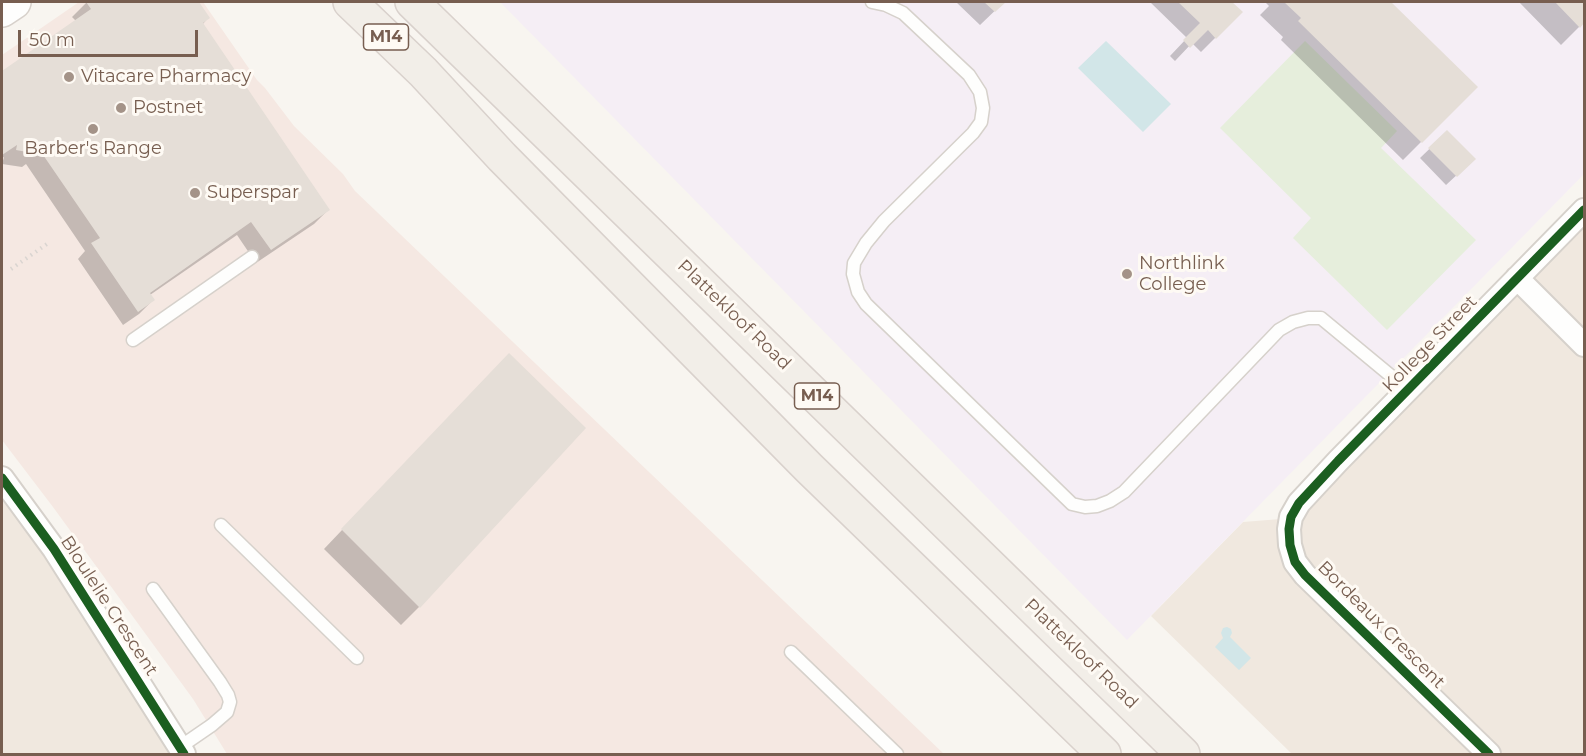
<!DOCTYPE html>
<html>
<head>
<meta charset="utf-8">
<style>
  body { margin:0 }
  #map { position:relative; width:1586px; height:756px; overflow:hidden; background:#f8f5f0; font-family:Montserrat,sans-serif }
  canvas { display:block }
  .frame { position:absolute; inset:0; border:3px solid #775e50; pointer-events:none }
  .scale { position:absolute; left:18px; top:30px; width:180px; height:27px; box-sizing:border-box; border:3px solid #775e50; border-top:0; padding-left:8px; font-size:18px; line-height:21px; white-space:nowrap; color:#775e50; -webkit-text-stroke:4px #fefaf4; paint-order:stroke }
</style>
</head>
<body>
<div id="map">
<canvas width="1586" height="756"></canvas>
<div class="frame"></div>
<div class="scale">50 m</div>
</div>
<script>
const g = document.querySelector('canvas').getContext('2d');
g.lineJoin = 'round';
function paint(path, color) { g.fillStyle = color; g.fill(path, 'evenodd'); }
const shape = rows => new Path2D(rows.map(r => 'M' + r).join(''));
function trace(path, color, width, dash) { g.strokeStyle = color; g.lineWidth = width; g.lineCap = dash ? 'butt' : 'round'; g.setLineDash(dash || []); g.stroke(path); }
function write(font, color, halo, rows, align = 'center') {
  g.font = font + ' Montserrat,sans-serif'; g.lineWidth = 6; g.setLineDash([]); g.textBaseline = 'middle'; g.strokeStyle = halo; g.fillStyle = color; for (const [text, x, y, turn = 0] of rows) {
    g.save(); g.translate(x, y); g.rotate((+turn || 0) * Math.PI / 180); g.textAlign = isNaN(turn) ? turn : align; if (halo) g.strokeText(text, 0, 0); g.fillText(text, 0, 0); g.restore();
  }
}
paint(shape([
  [1584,212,1584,754,1292,754,1151,616,1243,522,1293,518],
  [2,475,185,754,2,754]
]), '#f0e8df');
paint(shape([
  [79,2,203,2,257,80,265,88,294,126,343,174,355,191,944,754,227,754,193,699,53,507,2,440,2,55]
]), '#f5e8e2');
paint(shape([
  [500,2,1584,2,1584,174,1127,640]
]), '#f5eef5');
paint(shape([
  [1305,41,1397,131,1381,148,1476,240,1387,330,1293,238,1311,218,1220,128]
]), '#e6eedc');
paint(shape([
  [1106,41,1171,104,1143,132,1078,68],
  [1227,627,1231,629,1232,633,1230,637,1251,658,1239,670,1215,647,1223,638,1221,633,1223,628]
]), '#d2e6e8');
paint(shape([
  [87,2,197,2,208,18,202,25,328,210,314,224,256,263,237,235,150,295,153,300,139,314,123,325,78,259,85,251,26,164,22,167,2,164,4,157,2,158,2,73,76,21,72,17],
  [956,2,1004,2,980,25],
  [1150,2,1230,2,1241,12,1201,52,1192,43,1175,61,1170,56,1187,38],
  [1265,2,1389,2,1476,87,1403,160,1281,40,1283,37,1260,15,1269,6],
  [1519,2,1584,2,1584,22,1561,45],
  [1447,132,1474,159,1446,185,1420,158],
  [490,374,419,607,401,625,324,549]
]), '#0003');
paint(shape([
  [86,2,199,2,210,18,203,23,330,210,271,250,251,222,150,293,155,300,138,312,91,243,100,238,39,149,38,154,16,150,17,145,2,155,2,71,91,9],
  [984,2,1006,2,995,12],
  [1178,2,1232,2,1243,12,1216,39,1208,30,1190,48,1183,40,1200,23],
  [1284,2,1391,2,1478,87,1422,143,1298,21,1301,18],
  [1555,2,1584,2,1584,23,1580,28],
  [1447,130,1476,159,1457,177,1428,148],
  [509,353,586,428,420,608,341,529]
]), '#e5ded7');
const lane = shape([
  [872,2,886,5,903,13,969,75,980,92,983,108,981,122,973,133,884,221,866,243,854,263,853,274,858,292,866,304,1072,504,1085,507,1097,506,1110,501,1124,492,1279,330,1293,322,1308,318,1321,318,1408,390],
  [133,340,252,257],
  [221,525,357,658],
  [153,589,220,682,228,695,230,702,227,712,212,725,180,747],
  [791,652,897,754]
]);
const street = shape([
  [1517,278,1584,345],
  [2,478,54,549,184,754],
  [1489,754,1305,575,1295,562,1290,545,1289,529,1291,517,1299,503,1338,461,1584,210]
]);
const secondary = shape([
  [2,10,14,2]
]);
const primary = shape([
  [350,2,423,72,502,157,809,468,1104,754],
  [412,2,1183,754]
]);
trace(lane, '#d6d1cb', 15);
trace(street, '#d6d1cb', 26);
trace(secondary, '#d7d1cb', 36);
trace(primary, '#d9d1cc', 36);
trace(shape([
  [11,269,47,244]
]), '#dad5d1', 4, [1.5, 4.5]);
trace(lane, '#fefefd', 12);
trace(street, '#fefefd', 22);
trace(secondary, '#fefefd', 33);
trace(primary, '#f2eee8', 33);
trace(shape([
  [2,478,54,549,184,754],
  [1489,754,1305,575,1295,562,1290,545,1289,529,1291,517,1299,503,1338,461,1584,210]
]), '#1b5e20', 9);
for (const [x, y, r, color] of [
  [69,77,6,"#a49388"],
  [121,108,6,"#a49388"],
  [93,129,6,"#a49388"],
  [195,193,6,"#a49388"],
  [1127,274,6,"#a49388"]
]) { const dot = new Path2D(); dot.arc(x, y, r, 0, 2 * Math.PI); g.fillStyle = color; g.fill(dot); trace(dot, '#fefaf4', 2); }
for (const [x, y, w] of [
  [386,37,45],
  [817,396,45]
]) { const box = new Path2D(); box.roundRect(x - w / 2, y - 13, w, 26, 4.5); g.fillStyle = '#fefaf4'; g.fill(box); trace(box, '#775e50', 1.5); }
write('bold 16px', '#775e50', null, [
  ["M14",386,37],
  ["M14",817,396]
]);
write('18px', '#775e50', '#fefaf4', [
  ["Vitacare Pharmacy",81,77],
  ["Postnet",133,108],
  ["Barber's Range",93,149,"center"],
  ["Superspar",207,193],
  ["Northlink",1139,264],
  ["College",1139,285]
], 'left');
write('18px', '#775e50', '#fefaf4', [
  ["Plattekloof Road",734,315,44],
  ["Kollege Street",1430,344,-46],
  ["Bloulelie Crescent",109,606,57],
  ["Bordeaux Crescent",1381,625,45],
  ["Plattekloof Road",1081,654,44]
]);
</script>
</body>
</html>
